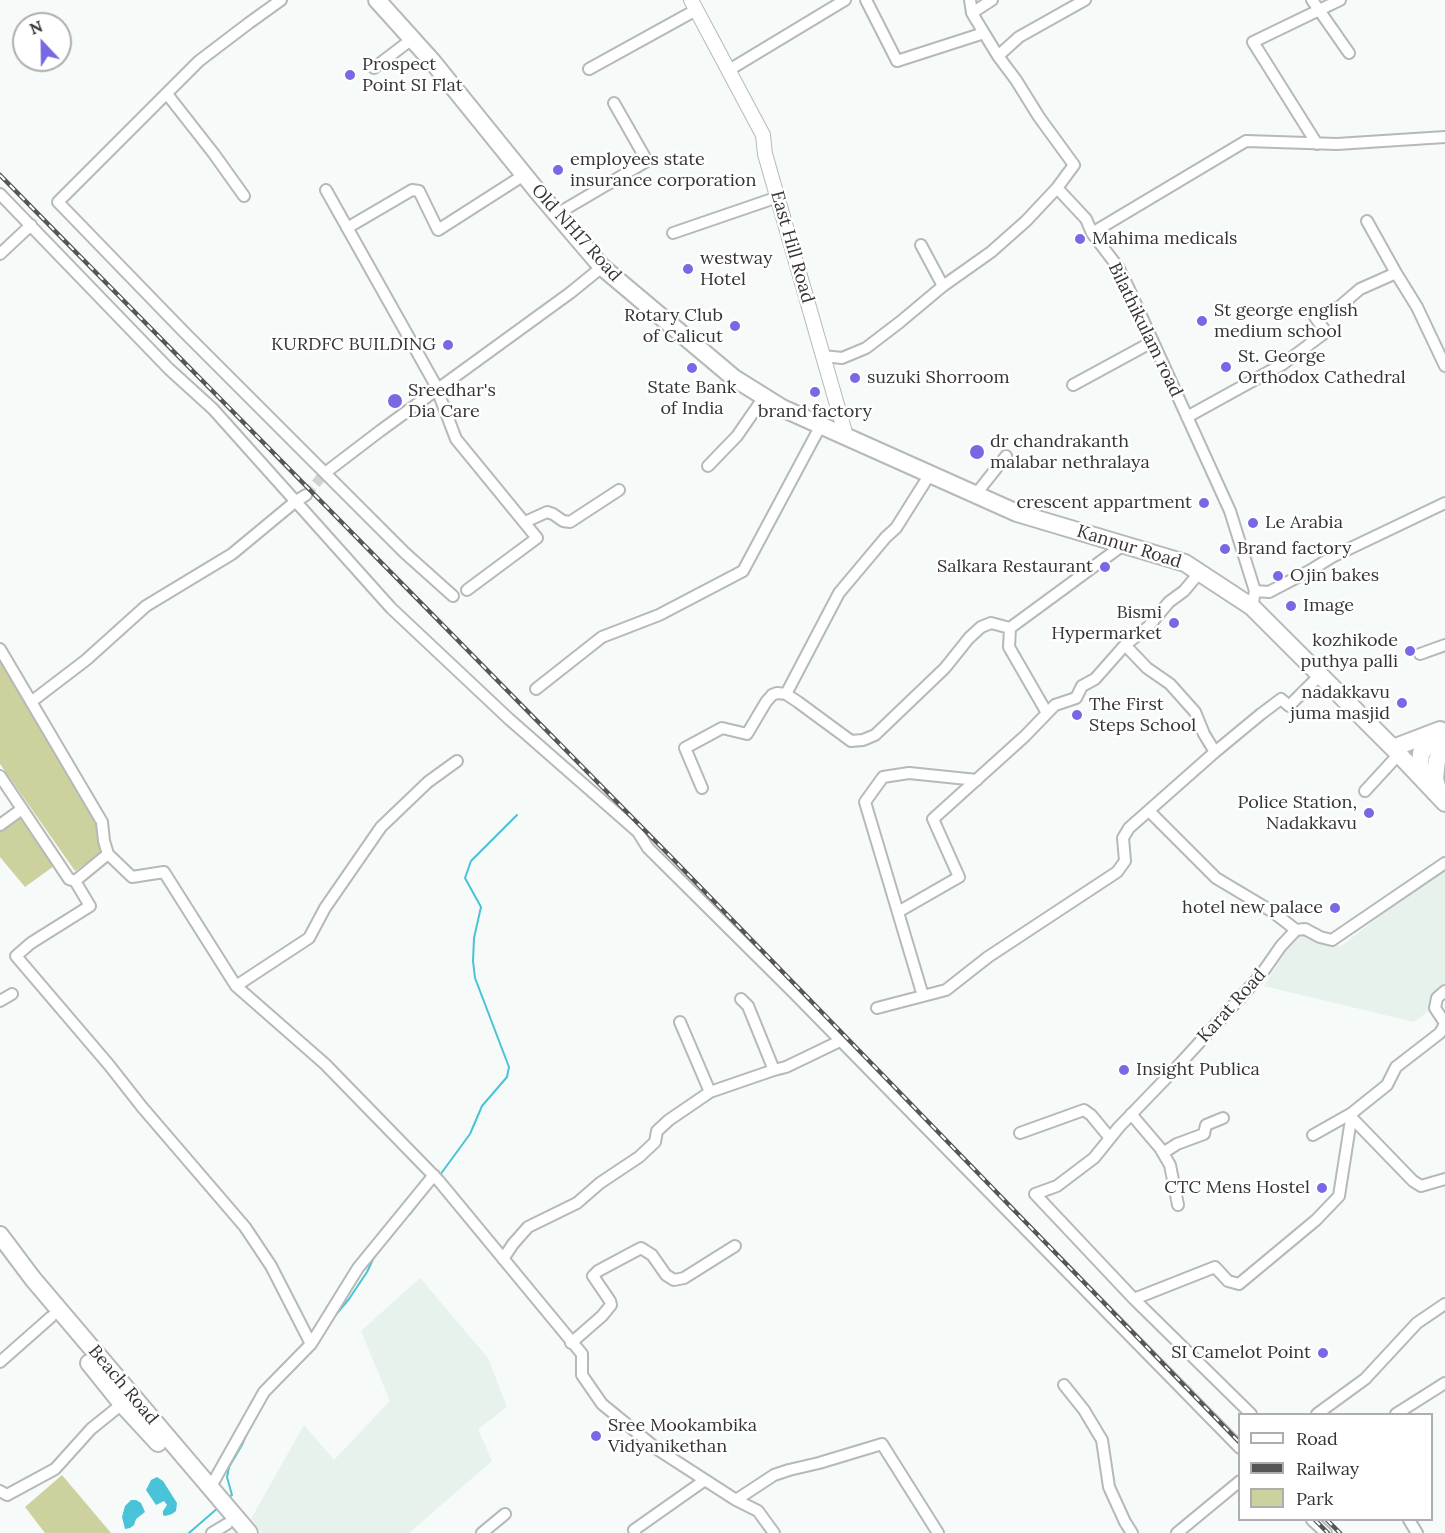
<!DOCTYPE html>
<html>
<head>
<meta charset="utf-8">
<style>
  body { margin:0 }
  #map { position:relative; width:1445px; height:1533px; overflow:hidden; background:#f6faf8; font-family:Lora,serif }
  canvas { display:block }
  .legend { position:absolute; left:1238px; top:1413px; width:195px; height:108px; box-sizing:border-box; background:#fff; border:2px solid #aeaeae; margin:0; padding:8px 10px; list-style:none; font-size:18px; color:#343534 }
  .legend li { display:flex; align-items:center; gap:12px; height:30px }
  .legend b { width:30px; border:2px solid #aeaeae }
  .north { position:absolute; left:12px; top:12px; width:60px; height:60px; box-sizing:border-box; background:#fff; border:2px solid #aeaeae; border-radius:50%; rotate:338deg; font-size:16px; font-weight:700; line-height:24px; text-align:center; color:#343534 }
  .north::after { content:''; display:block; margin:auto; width:21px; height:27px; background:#7769e4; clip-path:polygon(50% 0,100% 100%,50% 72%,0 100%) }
</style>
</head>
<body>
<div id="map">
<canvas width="1445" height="1533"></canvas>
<ul class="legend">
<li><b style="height:8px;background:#fff"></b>Road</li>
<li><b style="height:8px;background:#545655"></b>Railway</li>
<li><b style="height:16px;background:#cdd19d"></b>Park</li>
</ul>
<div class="north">N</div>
</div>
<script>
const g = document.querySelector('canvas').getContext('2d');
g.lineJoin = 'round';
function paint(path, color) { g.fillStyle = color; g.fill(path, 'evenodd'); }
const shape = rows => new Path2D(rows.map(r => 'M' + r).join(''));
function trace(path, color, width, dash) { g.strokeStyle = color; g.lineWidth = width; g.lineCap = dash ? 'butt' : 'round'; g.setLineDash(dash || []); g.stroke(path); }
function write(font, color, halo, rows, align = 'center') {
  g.font = font + ' Lora,serif'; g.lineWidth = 5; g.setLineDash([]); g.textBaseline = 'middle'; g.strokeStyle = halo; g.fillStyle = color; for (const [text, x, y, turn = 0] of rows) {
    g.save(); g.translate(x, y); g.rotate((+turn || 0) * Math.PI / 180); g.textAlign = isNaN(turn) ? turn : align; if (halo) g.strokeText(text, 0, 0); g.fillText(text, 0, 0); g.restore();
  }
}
paint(shape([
  [1445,866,1445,998,1414,1022,1264,986,1294,938,1303,934,1341,946],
  [420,1278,488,1358,507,1407,478,1429,492,1461,409,1533,262,1533,251,1519,304,1425,334,1460,390,1401,361,1331]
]), '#e6f2eb');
paint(shape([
  [0,660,97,822,102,852,75,871,0,764],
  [20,815,54,866,25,887,0,857,0,831],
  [62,1475,111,1533,45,1533,25,1507]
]), '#cdd19d');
paint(shape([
  [157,1477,163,1481,177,1503,176,1511,172,1514,165,1516,163,1515,163,1511,167,1505,164,1501,156,1505,146,1490,151,1480],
  [131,1500,136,1500,141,1503,145,1512,136,1519,134,1525,130,1528,125,1529,122,1517,125,1506]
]), '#49c3d7');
trace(shape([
  [440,1175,470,1134,482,1106,507,1077,509,1067,475,978,473,961,474,938,481,907,465,878,471,861,517,815],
  [404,1219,410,1214,420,1201],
  [333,1318,349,1299,367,1272,376,1253],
  [227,1499,232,1495,227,1477,229,1467,242,1445,250,1426],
  [189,1533,219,1507]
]), '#49c3d7', 2);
trace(shape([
  [306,495,325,473]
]), '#cfd3d1', 10, [10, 5]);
const minor = shape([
  [281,0,249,23,199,61,58,202,184,332,405,553,453,596],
  [866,0,897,61,984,33,998,56,1016,80,1039,117,1074,165,1057,188,1086,219,1092,233,1118,267,1128,287,1230,511,1255,591,1252,607],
  [970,0,972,13,984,33],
  [1312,0,1349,53],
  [972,13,992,0],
  [998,56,1019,37,1085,0],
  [374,68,412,39],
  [589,69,696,10],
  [729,70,845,0],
  [167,94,214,154,244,196],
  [1317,144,1253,42,1340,0],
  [326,190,435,384,456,439,537,538,467,590],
  [0,194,169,369,213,409,391,608,509,719,638,832,648,848,792,991,1240,1448],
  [557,214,647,161,614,103],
  [1367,221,1396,273],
  [347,228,412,190,419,191,438,230,524,175],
  [673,233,778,197],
  [1092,233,1246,141,1337,144,1445,137],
  [921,245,943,286],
  [0,254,31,225],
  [823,356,842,358,866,348,900,322,943,286,991,252,1026,221,1057,188],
  [1073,385,1152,342],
  [1187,417,1283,364,1326,332,1315,317,1339,307,1360,289,1396,273,1417,307,1445,366],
  [708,466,737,436,764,397],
  [325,473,380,431,570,293,602,267],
  [976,494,1006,456],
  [525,522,547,512,553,514,563,521,570,522,619,490],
  [1255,591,1269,592,1311,570,1332,557,1445,503],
  [1125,645,1147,668,1170,684,1195,712,1204,734,1215,752],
  [0,649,102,822,104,841,108,854,75,881,69,879,0,776],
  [1420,654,1445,645],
  [536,689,602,637,659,615,743,571,821,425],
  [786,694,839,593,886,537,896,528,930,474],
  [31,702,86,660,146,606,232,554,296,501,306,495],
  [1047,713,1009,647,1010,628,1123,545],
  [702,788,685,748,722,728,747,734,766,702,772,695,777,693,786,694,798,702,851,741,863,740,875,735,945,668,969,638,981,627,991,623,1010,628],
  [1365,791,1399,754],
  [1149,811,1216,878,1273,912,1296,930],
  [0,825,22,809],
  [108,854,132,877,164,872,236,986,325,1064,439,1181,582,1354,582,1375,602,1404,657,1449,736,1500,758,1511,774,1533],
  [75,881,90,906,31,943,16,956,109,1065,142,1107,245,1227,271,1266,311,1344],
  [898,912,959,877,933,819,1025,736,1055,705,1076,698,1082,686,1095,679,1125,645,1148,627,1169,602,1184,591,1199,573],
  [236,986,309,938,325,908,381,827,428,782,457,761],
  [1445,991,1437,998,1435,1008,1445,1023],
  [923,996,865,802,883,777,909,773,977,780],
  [0,1001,12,994],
  [877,1008,946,990,988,957,1117,872,1125,861,1123,838,1129,828,1215,752,1261,714,1281,699,1289,706,1320,675],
  [680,1022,710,1092],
  [774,1070,786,1067,840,1041],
  [1131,1114,1160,1148,1170,1165,1178,1205],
  [1351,1117,1413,1181,1421,1186,1445,1179],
  [1020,1133,1084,1110,1091,1115,1110,1138],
  [1313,1135,1352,1113],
  [1163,1153,1177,1144,1204,1134,1206,1125,1223,1118],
  [503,1259,513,1244,528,1227,577,1203,600,1183,639,1157,655,1142,657,1131,669,1120,710,1092,774,1070,748,1006,741,999],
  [1134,1299,1215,1267,1228,1281,1239,1284,1316,1220,1339,1196,1352,1113,1387,1085,1396,1067,1440,1033,1445,1024],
  [571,1343,602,1316,611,1305,610,1301,593,1276,598,1271,641,1248,652,1255,666,1275,674,1280,684,1278,735,1246],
  [0,1362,51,1317],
  [1064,1385,1084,1410,1102,1440,1109,1487,1125,1522,1132,1533],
  [1251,1414,1134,1299,1035,1194,1057,1186,1094,1158,1119,1127,1177,1067,1260,976,1281,946,1296,930,1305,929,1320,937,1332,940,1445,863],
  [1317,1414,1365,1379,1417,1323,1445,1304],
  [1396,1414,1445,1383],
  [210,1488,264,1392,311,1344,358,1268,434,1175],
  [0,1491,7,1495,55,1469,91,1429,122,1404],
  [736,1500,774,1475,789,1470,819,1463,882,1444,938,1533],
  [1312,1520,1326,1533],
  [1409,1520,1417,1533],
  [212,1533,227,1524],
  [482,1533,505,1514],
  [635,1533,634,1530,705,1480],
  [1177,1533,1240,1481]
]);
const tertiary = shape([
  [691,0,763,135,765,154,846,436]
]);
const primary = shape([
  [377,0,432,61,538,192,602,267,734,378,782,408,1017,513,1185,563,1252,607,1393,748,1445,803],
  [1393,748,1440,730],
  [1427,781,1420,765,1421,753,1434,739,1445,732],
  [1439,793,1435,779,1437,760,1445,746],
  [0,1235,33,1279,249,1533],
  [89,1363,122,1404,158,1443]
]);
trace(minor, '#b5b9b7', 14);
trace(tertiary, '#b5b9b7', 16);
trace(primary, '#b5b9b7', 20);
trace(minor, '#fff', 10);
trace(tertiary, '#fff', 14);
trace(primary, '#fff', 16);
const rail = shape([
  [0,175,676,862,1240,1443],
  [1315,1520,1328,1533],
  [1327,1520,1340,1533]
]);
trace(rail, '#545655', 4.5);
trace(rail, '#fff', 2, [7]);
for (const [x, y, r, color] of [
  [350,75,6,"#7769e4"],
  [558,170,6,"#7769e4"],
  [1080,239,6,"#7769e4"],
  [688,269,6,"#7769e4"],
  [1202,321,6,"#7769e4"],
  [735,326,6,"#7769e4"],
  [448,345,6,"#7769e4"],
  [1226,367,6,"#7769e4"],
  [692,368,6,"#7769e4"],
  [855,378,6,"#7769e4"],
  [815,392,6,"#7769e4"],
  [395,401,8,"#7769e4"],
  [977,452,8,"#7769e4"],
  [1204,503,6,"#7769e4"],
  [1253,523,6,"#7769e4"],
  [1225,549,6,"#7769e4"],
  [1105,567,6,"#7769e4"],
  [1278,576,6,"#7769e4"],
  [1291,606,6,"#7769e4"],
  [1174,623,6,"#7769e4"],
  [1410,651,6,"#7769e4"],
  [1402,703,6,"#7769e4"],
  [1077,715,6,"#7769e4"],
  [1369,813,6,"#7769e4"],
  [1335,908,6,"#7769e4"],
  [1124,1070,6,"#7769e4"],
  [1322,1188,6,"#7769e4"],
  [1323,1353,6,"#7769e4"],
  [596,1436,6,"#7769e4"]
]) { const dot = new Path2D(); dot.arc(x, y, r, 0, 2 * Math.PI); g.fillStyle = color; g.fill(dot); trace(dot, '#fff', 2); }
write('18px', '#343534', '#fff', [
  ["Prospect",362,65],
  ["Point SI Flat",362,86],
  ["employees state",570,160],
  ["insurance corporation",570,181],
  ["Mahima medicals",1092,239],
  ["westway",700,259],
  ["Hotel",700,280],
  ["St george english",1214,311],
  ["medium school",1214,332],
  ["Rotary Club",723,316,"right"],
  ["of Calicut",723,337,"right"],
  ["KURDFC BUILDING",436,345,"right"],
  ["St. George",1238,357],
  ["Orthodox Cathedral",1238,378],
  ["suzuki Shorroom",867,378],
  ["State Bank",692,388,"center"],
  ["of India",692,409,"center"],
  ["Sreedhar's",408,391],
  ["Dia Care",408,412],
  ["brand factory",815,412,"center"],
  ["dr chandrakanth",990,442],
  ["malabar nethralaya",990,463],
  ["crescent appartment",1192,503,"right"],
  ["Le Arabia",1265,523],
  ["Brand factory",1237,549],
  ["Salkara Restaurant",1093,567,"right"],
  ["Ojin bakes",1290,576],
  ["Image",1303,606],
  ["Bismi",1162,613,"right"],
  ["Hypermarket",1162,634,"right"],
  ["kozhikode",1398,641,"right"],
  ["puthya palli",1398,662,"right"],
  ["nadakkavu",1390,693,"right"],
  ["juma masjid",1390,714,"right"],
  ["The First",1089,705],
  ["Steps School",1089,726],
  ["Police Station,",1357,803,"right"],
  ["Nadakkavu",1357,824,"right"],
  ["hotel new palace",1323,908,"right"],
  ["Insight Publica",1136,1070],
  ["CTC Mens Hostel",1310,1188,"right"],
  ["SI Camelot Point",1311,1353,"right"],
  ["Sree Mookambika",608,1426],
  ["Vidyanikethan",608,1447]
], 'left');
write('18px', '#343534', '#fff', [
  ["Old NH17 Road",576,233,48],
  ["East Hill Road",792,247,74],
  ["Bilathikulam road",1145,330,64],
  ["Kannur Road",1129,547,17],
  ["Karat Road",1232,1006,-48],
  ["Beach Road",123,1385,50]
]);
</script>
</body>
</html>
